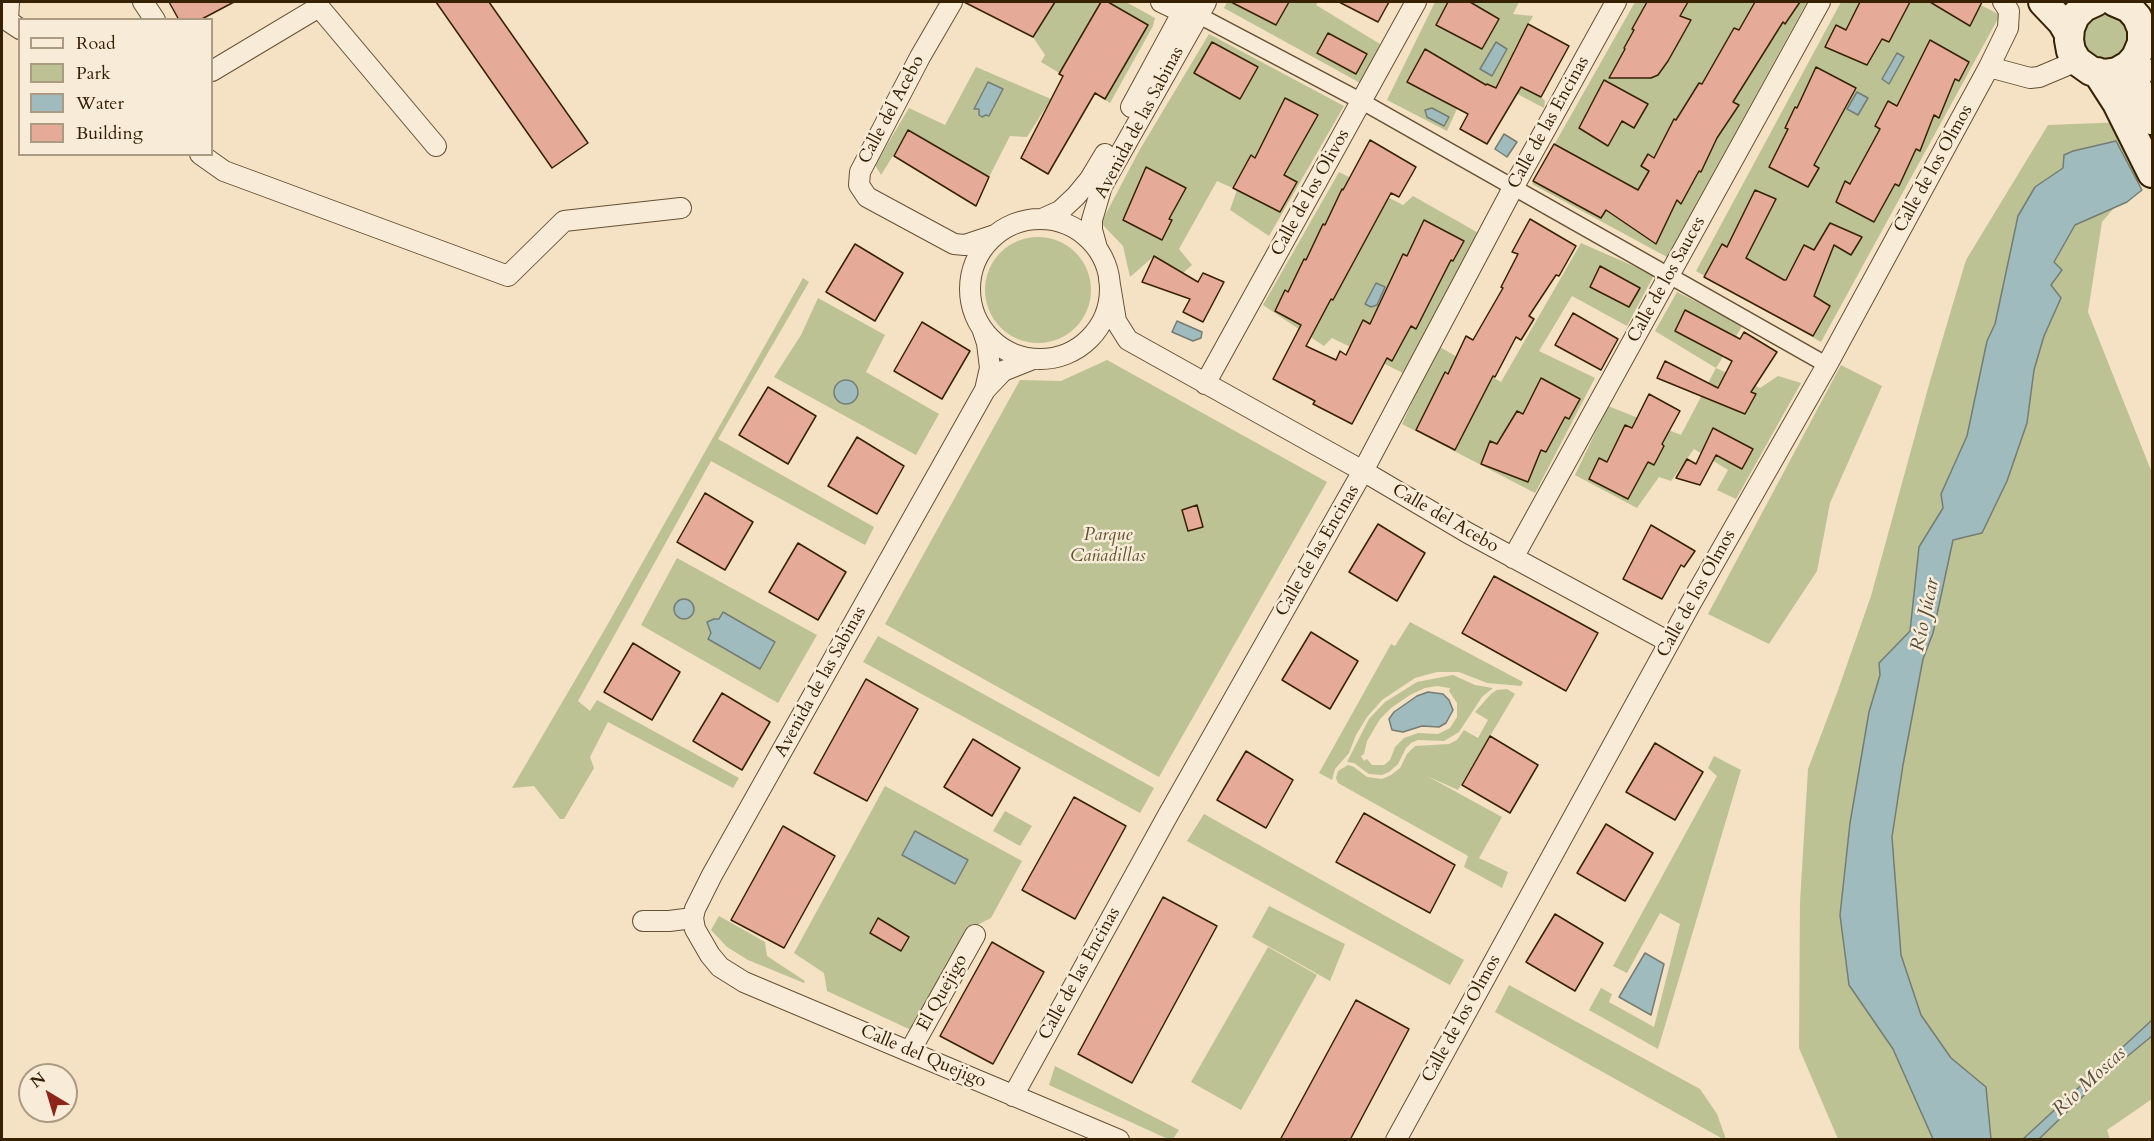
<!DOCTYPE html>
<html>
<head>
<meta charset="utf-8">
<style>
  body { margin:0 }
  #map { position:relative; width:2154px; height:1141px; overflow:hidden; background:#f5e1c4; font-family:Cardo,serif }
  canvas { display:block }
  .frame { position:absolute; inset:0; border:3px solid #372103; pointer-events:none }
  .legend { position:absolute; left:18px; top:18px; width:195px; height:138px; box-sizing:border-box; background:#f8ecd9; border:2px solid #ab9b83; margin:0; padding:8px 10px; list-style:none; font-size:18px; color:#372103 }
  .legend li { display:flex; align-items:center; gap:12px; height:30px }
  .legend b { width:30px; border:2px solid #ab9b83 }
  .north { position:absolute; left:18px; top:1063px; width:60px; height:60px; box-sizing:border-box; background:#f8ecd9; border:2px solid #ab9b83; border-radius:50%; rotate:322deg; font-size:16px; font-weight:700; line-height:24px; text-align:center; color:#372103 }
  .north::after { content:''; display:block; margin:auto; width:21px; height:27px; background:#8f2418; clip-path:polygon(50% 0,100% 100%,50% 72%,0 100%) }
</style>
</head>
<body>
<div id="map">
<canvas width="2154" height="1141"></canvas>
<div class="frame"></div>
<ul class="legend">
<li><b style="height:8px;background:#f8ecd9"></b>Road</li>
<li><b style="height:16px;background:#bcc294"></b>Park</li>
<li><b style="height:16px;background:#9fbbbd"></b>Water</li>
<li><b style="height:16px;background:#e6aa98"></b>Building</li>
</ul>
<div class="north">N</div>
</div>
<script>
const g = document.querySelector('canvas').getContext('2d');
g.lineJoin = 'round';
function paint(path, color) { g.fillStyle = color; g.fill(path, 'evenodd'); }
const shape = rows => new Path2D(rows.map(r => 'M' + r).join(''));
function trace(path, color, width, dash) { g.strokeStyle = color; g.lineWidth = width; g.lineCap = dash ? 'butt' : 'round'; g.setLineDash(dash || []); g.stroke(path); }
function write(font, color, halo, rows, align = 'center') {
  g.font = font + ' Cardo,serif'; g.lineWidth = 5; g.setLineDash([]); g.textBaseline = 'middle'; g.strokeStyle = halo; g.fillStyle = color; for (const [text, x, y, turn = 0] of rows) {
    g.save(); g.translate(x, y); g.rotate((+turn || 0) * Math.PI / 180); g.textAlign = isNaN(turn) ? turn : align; if (halo) g.strokeText(text, 0, 0); g.fillText(text, 0, 0); g.restore();
  }
}
paint(shape([
  [1055,2,1126,2,1155,18,1153,26,1110,103,1041,62,1045,55,1033,37],
  [1227,2,1318,2,1316,5,1380,44,1362,84,1224,8],
  [1435,2,1519,2,1513,14,1533,16,1513,51,1522,58,1519,61,1511,57,1502,77,1541,97,1545,101,1544,108,1506,88,1502,92,1487,84,1481,95,1459,104,1447,131,1387,100],
  [1635,2,1807,2,1667,257,1532,184],
  [1841,2,1975,2,2000,15,1821,342,1696,271],
  [2111,13,2119,16,2133,34,2118,62,2093,59,2083,45,2085,28,2096,16],
  [1209,34,1344,106,1269,236,1230,210,1237,190,1217,181,1179,249,1192,265,1183,273,1154,256,1130,277,1123,246,1101,223,1139,151],
  [976,67,1051,99,1027,137,1010,136,989,177,909,130,881,175,875,165,909,108,945,125],
  [2152,121,2152,164,2102,222,2088,312,2152,473,2152,1099,2107,1130,2110,1139,1838,1139,1799,1048,1800,902,1808,769,1837,693,1871,596,1930,381,1966,260,2048,125],
  [1339,172,1403,205,1413,196,1482,235,1405,374,1332,338,1324,346,1263,305],
  '985 290a53 53 0 1 1 106 0a53 53 0 1 1-106 0Z',
  [1581,243,1654,275,1627,326,1572,296,1539,351,1595,378,1535,493,1402,424,1438,346,1501,382],
  [803,278,809,282,718,439,874,527,865,545,711,461,578,701,590,711,597,700,739,778,733,788,608,722,590,757,594,768,564,819,560,819,534,786,512,788,605,629],
  [1677,292,1743,325,1716,368,1760,388,1778,376,1801,383,1736,499,1717,490,1728,470,1694,449,1671,481,1659,477,1637,508,1575,475,1608,406,1681,435,1716,368,1655,331],
  [818,298,885,335,866,372,939,414,916,455,774,377,801,335],
  [1107,360,1327,482,1159,777,885,624,1020,380,1061,381],
  [1841,365,1882,386,1830,503,1817,571,1769,644,1708,614],
  [677,558,817,635,778,703,641,625],
  [1410,622,1523,682,1521,686,1487,683,1459,672,1437,672,1415,678,1382,700,1367,717,1356,735,1349,753,1335,769,1332,780,1319,773,1391,644,1395,646],
  [878,636,1154,788,1140,813,863,662],
  [1453,675,1475,685,1493,688,1482,697,1459,732,1444,741,1418,740,1411,743,1406,748,1398,764,1389,772,1382,775,1369,774,1354,763,1347,762,1369,719,1385,702,1417,682],
  [1437,686,1450,688,1449,691,1457,703,1457,717,1450,728,1438,734,1418,733,1404,738,1395,747,1390,760,1384,765,1372,765,1367,759,1364,761,1361,756,1364,754,1367,741,1380,719,1391,708,1410,695,1425,688],
  [1507,689,1515,694,1458,790,1427,776,1502,817,1479,858,1508,872,1502,888,1464,867,1468,856,1338,783,1336,778,1338,771,1348,765,1354,767,1367,777,1382,779,1391,775,1400,768,1407,754,1415,746,1449,744,1457,740,1464,730,1478,738,1488,720,1475,712,1491,694,1497,690],
  [1714,756,1741,770,1658,1049,1589,1010,1601,988,1612,994,1609,1002,1654,1027,1680,924,1660,913,1627,973,1613,966,1717,776,1708,768],
  [885,786,1022,861,991,918,969,929,911,1030,827,991,824,973,794,953],
  [1005,811,1032,826,1020,846,993,831],
  [1204,814,1464,960,1450,985,1187,841],
  [1269,906,1345,944,1330,981,1252,937],
  [719,916,765,942,767,956,805,981,804,983,748,960,727,947,711,930],
  [1268,947,1317,975,1241,1110,1191,1082],
  [1509,985,1700,1089,1717,1114,1726,1139,1723,1139,1495,1012],
  [1055,1066,1179,1130,1173,1139,1168,1139,1049,1085]
]), '#bcc294');
const water = shape([
  [1496,42,1507,49,1492,76,1480,69,1496,42],
  [1897,53,1904,57,1889,84,1882,79,1897,53],
  [988,82,1003,89,989,116,986,115,982,117,979,115,979,109,974,109,988,82],
  [1857,92,1868,98,1858,115,1847,109,1857,92],
  [1432,108,1449,117,1444,126,1427,117,1425,110,1432,108],
  [1504,134,1517,142,1507,157,1495,149,1504,134],
  [2116,141,2142,190,2127,202,2075,225,2054,262,2062,270,2051,285,2061,298,2044,336,2034,370,2027,423,2007,481,1982,533,1953,540,1933,633,1923,659,1903,765,1892,837,1901,955,1921,1015,1951,1058,1986,1087,1991,1139,1933,1139,1893,1049,1849,985,1840,915,1850,823,1869,712,1880,675,1879,663,1910,631,1919,547,1943,508,1941,494,1967,436,1987,341,1995,324,2018,216,2035,187,2063,168,2064,155,2073,151,2116,141],
  [1376,283,1385,287,1377,305,1371,307,1365,304,1376,283],
  [1177,321,1202,332,1201,338,1193,341,1172,332,1177,321],
  '834 392a12 12 0 1 1 24 0a12 12 0 1 1-24 0Z',
  '674 609a10 10 0 1 1 20 0a10 10 0 1 1-20 0Z',
  [723,612,775,642,760,669,708,639,711,633,707,622,714,619,719,619,723,612],
  [1428,692,1443,694,1449,700,1453,710,1446,723,1439,727,1422,726,1403,732,1392,730,1389,719,1394,712,1417,696,1428,692],
  [915,831,968,860,955,884,902,855,915,831],
  [1645,953,1664,964,1651,1015,1619,997,1645,953],
  [2152,1020,2152,1036,2107,1073,2039,1139,2023,1139,2152,1020]
]);
paint(water, '#9fbbbd');
trace(water, '#757d73', 1.5);
const building = shape([
  [169,2,234,2,200,20,179,20,169,2],
  [436,2,489,2,588,143,552,168,436,2],
  [964,2,1055,2,1033,37,964,2],
  [1101,2,1108,2,1148,25,1105,99,1095,93,1048,174,1021,158,1063,76,1059,74,1101,2],
  [1231,2,1289,2,1276,25,1231,2],
  [1339,2,1389,2,1378,22,1339,2],
  [1448,2,1470,2,1499,19,1482,49,1436,25,1448,2],
  [1647,2,1688,2,1680,16,1691,20,1668,61,1658,75,1651,78,1609,78,1625,49,1624,48,1634,30,1632,29,1647,2],
  [1755,2,1800,2,1785,24,1783,22,1733,102,1739,105,1717,138,1701,172,1699,171,1681,204,1677,200,1656,244,1606,210,1601,218,1533,181,1554,144,1638,190,1649,171,1641,166,1648,154,1654,158,1674,119,1676,120,1699,83,1702,84,1734,28,1739,30,1755,2],
  [1860,2,1910,2,1889,42,1882,39,1867,65,1825,47,1836,25,1846,30,1860,2],
  [1930,2,1982,2,1970,26,1930,2],
  [1528,24,1569,46,1541,97,1521,87,1487,144,1460,129,1468,114,1407,82,1425,49,1486,85,1487,84,1496,88,1528,24],
  [1328,33,1367,54,1356,74,1317,53,1328,33],
  [1930,40,1969,62,1959,81,1955,79,1939,118,1934,115,1920,151,1916,149,1899,186,1895,184,1874,222,1836,202,1845,181,1850,184,1880,129,1875,126,1888,101,1897,106,1930,40],
  [1212,42,1258,67,1240,99,1194,73,1212,42],
  [1816,67,1856,88,1814,165,1819,168,1808,187,1769,167,1788,129,1785,128,1795,107,1797,108,1816,67],
  [1604,80,1648,104,1634,128,1622,121,1608,146,1579,128,1604,80],
  [1285,98,1318,115,1284,175,1297,182,1280,212,1233,188,1251,155,1255,158,1285,98],
  [908,130,989,177,976,206,894,156,908,130],
  [1370,140,1416,167,1399,197,1391,193,1333,300,1331,299,1306,346,1336,360,1340,351,1346,355,1363,320,1370,324,1403,254,1407,256,1424,220,1464,241,1453,261,1451,260,1416,329,1411,326,1392,361,1387,358,1352,424,1313,404,1315,401,1273,379,1301,325,1275,311,1285,290,1288,292,1304,259,1306,260,1323,224,1325,225,1342,189,1343,190,1370,140],
  [1146,167,1186,188,1169,219,1172,220,1162,240,1123,220,1146,167],
  [1755,190,1776,199,1746,258,1784,280,1786,280,1804,245,1814,250,1830,223,1862,237,1851,255,1834,245,1814,296,1830,306,1813,336,1704,277,1722,244,1727,247,1755,190],
  [1530,219,1576,246,1559,276,1556,275,1529,316,1534,319,1521,340,1516,337,1495,377,1493,376,1455,450,1416,430,1445,372,1448,374,1466,336,1473,340,1503,288,1501,287,1518,254,1512,252,1530,219],
  [855,244,903,273,875,321,826,292,855,244],
  [1154,256,1198,282,1203,273,1224,282,1203,322,1183,312,1190,299,1142,282,1154,256],
  [1600,266,1640,288,1629,307,1590,287,1600,266],
  [1685,310,1740,339,1744,332,1777,352,1751,392,1756,394,1745,414,1657,378,1665,361,1718,388,1732,361,1675,331,1685,310],
  [1573,313,1618,339,1601,370,1555,345,1573,313],
  [922,322,970,351,942,399,894,371,922,322],
  [1541,378,1580,399,1569,419,1565,417,1546,452,1541,450,1528,482,1481,464,1490,441,1497,444,1517,411,1523,414,1541,378],
  [768,387,816,416,788,464,739,435,768,387],
  [1649,394,1680,411,1662,444,1664,446,1654,465,1648,462,1628,499,1589,479,1599,458,1607,462,1625,425,1632,428,1649,394],
  [1713,428,1753,449,1742,469,1716,455,1700,485,1676,478,1687,459,1696,464,1713,428],
  [857,437,904,466,877,514,828,486,857,437],
  [705,493,753,522,725,570,677,542,705,493],
  [1197,505,1203,527,1188,531,1182,510,1197,505],
  [1378,524,1425,553,1397,601,1349,572,1378,524],
  [1651,525,1695,551,1684,567,1681,565,1662,599,1623,579,1651,525],
  [798,543,846,572,818,620,769,592,798,543],
  [1494,576,1598,633,1566,691,1462,633,1494,576],
  [1311,632,1358,661,1330,709,1282,680,1311,632],
  [633,643,680,672,652,720,604,692,633,643],
  [866,679,918,709,867,801,814,773,866,679],
  [722,693,770,722,742,770,693,741,722,693],
  [1490,736,1538,765,1510,813,1462,785,1490,736],
  [973,739,1020,768,992,816,944,787,973,739],
  [1655,743,1703,772,1675,820,1626,792,1655,743],
  [1246,751,1293,780,1266,828,1217,800,1246,751],
  [1074,797,1126,826,1075,919,1022,890,1074,797],
  [1364,813,1455,865,1430,913,1336,862,1364,813],
  [1606,824,1653,853,1625,901,1577,873,1606,824],
  [783,826,835,856,784,948,731,920,783,826],
  [1163,897,1217,926,1132,1083,1078,1054,1163,897],
  [1555,914,1603,943,1575,991,1526,962,1555,914],
  [878,918,909,937,901,951,870,933,878,918],
  [992,942,1044,972,993,1064,940,1036,992,942],
  [1356,1000,1409,1029,1350,1140,1280,1140,1356,1000]
]);
paint(building, '#e6aa98');
trace(building, '#372103', 1.5);
const pedestrian = shape([
  [1198,15,1361,101,1827,365]
]);
const minor = shape([
  [9,2,8,21,20,29],
  [143,2,155,20],
  [952,2,920,57,860,172,859,185,867,197,954,244,965,245,995,235],
  [1161,2,1182,12],
  [2132,63,2152,71],
  [1989,67,2030,78,2039,77,2077,61],
  [212,71,319,7,436,146],
  [1131,107,1188,2],
  [200,154,224,171,508,276,564,221,681,208],
  [1042,219,1060,211,1076,196,1090,179,1105,154],
  '970 289a70 70 0 1 1 140 0a70 70 0 1 1-140 0Z',
  [1097,248,1092,230,1092,220,1102,186,1206,2],
  [1109,279,1116,321,1128,340,1363,471,1468,533,1669,642],
  [983,331,987,343,990,368,985,390],
  [1033,359,1003,371,985,390,712,875,695,909,693,918,695,929,710,955,720,967,744,982,1119,1140],
  [1205,384,1416,2],
  [1513,558,1820,2],
  [643,921,669,921,693,918],
  [910,1051,975,935],
  [1013,1096,1168,815,1363,471,1513,188,1616,2],
  [1396,1140,1691,603,1827,365,1989,67,2008,28,2009,11,2003,2]
]);
const secondary = shape([
  [2043,2,2062,22,2069,34],
  [2095,2,2084,7,2075,16,2070,28,2069,40,2071,51,2077,61,2091,71,2104,74,2117,72,2129,65,2136,57,2142,43,2142,29,2137,17,2129,8,2115,2],
  [2129,65,2142,99,2152,120],
  [2097,72,2117,103,2152,173]
]);
trace(pedestrian, '#665133', 18);
trace(minor, '#665133', 22);
trace(secondary, '#372103', 32);
trace(pedestrian, '#f8ecd9', 15);
trace(minor, '#f8ecd9', 20);
trace(secondary, '#f8ecd9', 28);
write('18px', '#372103', '#f8ecd9', [
  ["Calle del Acebo",892,110,-62],
  ["Avenida de las Sabinas",1140,123,-62],
  ["Calle de las Encinas",1549,123,-61],
  ["Calle de los Olmos",1934,169,-61],
  ["Calle de los Olivos",1311,193,-61],
  ["Calle de los Sauces",1667,280,-61],
  ["Calle del Acebo",1445,519,30],
  ["Calle de las Encinas",1318,551,-60],
  ["Calle de los Olmos",1697,594,-61],
  ["Avenida de las Sabinas",821,682,-61],
  ["Calle de las Encinas",1080,974,-61],
  ["El Quejigo",943,993,-61],
  ["Calle de los Olmos",1462,1019,-61],
  ["Calle del Quejigo",923,1057,23]
]);
write('italic 18px', '#5f512e', '#f8ecd9', [
  ["Parque",1108,536],
  ["Cañadillas",1108,557]
]);
write('italic 20px', '#564f3b', '#f8ecd9', [
  ["Río Júcar",1926,615,-78],
  ["Rio Moscas",2090,1082,-43]
]);
</script>
</body>
</html>
